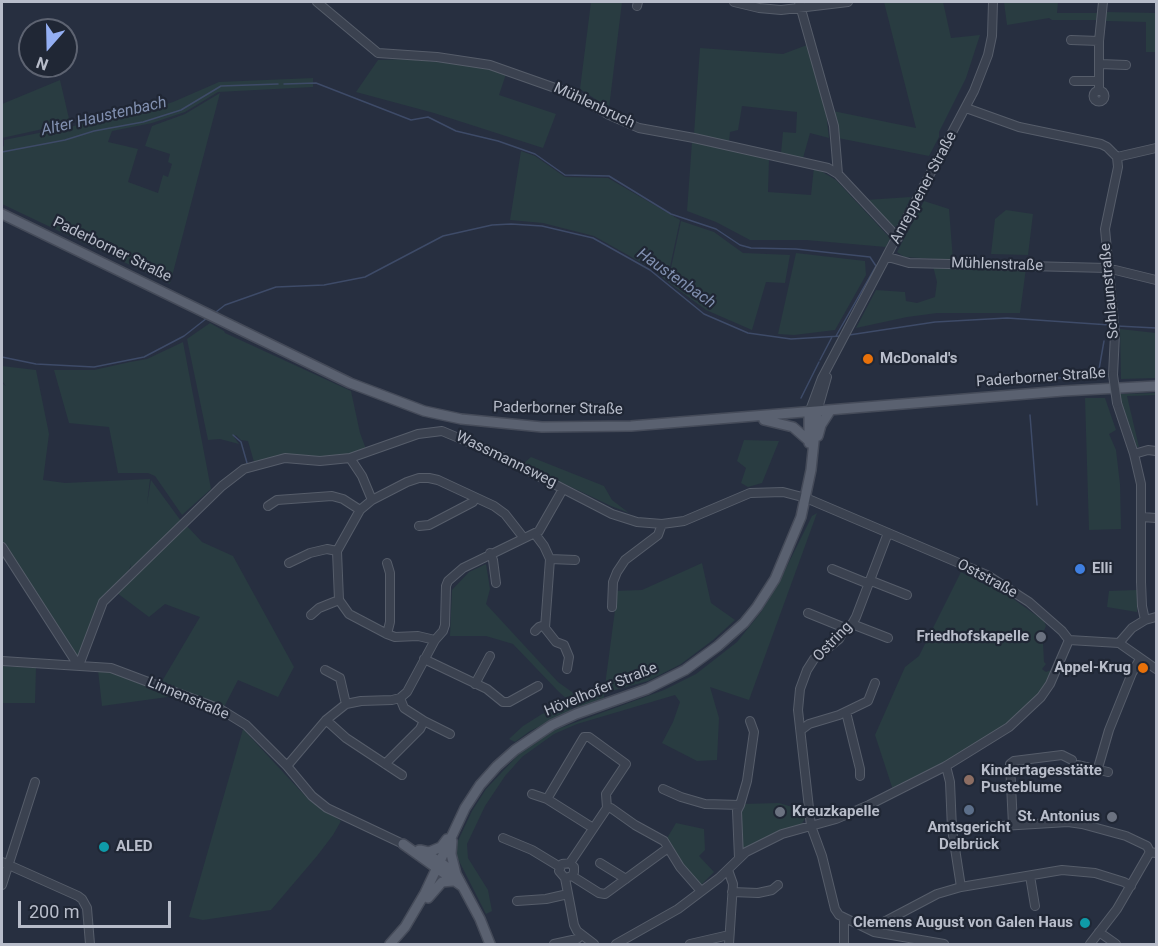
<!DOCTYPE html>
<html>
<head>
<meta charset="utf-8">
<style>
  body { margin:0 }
  #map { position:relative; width:1158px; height:946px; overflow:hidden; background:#272f40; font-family:Roboto,sans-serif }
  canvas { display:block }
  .frame { position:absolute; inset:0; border:3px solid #b8bdca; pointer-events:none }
  .north { position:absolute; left:18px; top:18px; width:60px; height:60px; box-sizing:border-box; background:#202735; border:2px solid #5d6371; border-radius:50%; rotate:200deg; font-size:16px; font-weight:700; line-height:24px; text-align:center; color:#b8bdca }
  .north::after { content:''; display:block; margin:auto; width:21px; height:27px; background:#94aff3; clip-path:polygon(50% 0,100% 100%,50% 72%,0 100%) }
  .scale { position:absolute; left:18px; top:901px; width:153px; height:27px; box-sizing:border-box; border:3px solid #b8bdca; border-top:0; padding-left:8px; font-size:18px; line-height:21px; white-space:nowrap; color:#b8bdca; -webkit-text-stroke:4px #202735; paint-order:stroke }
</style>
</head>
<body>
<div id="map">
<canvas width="1158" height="946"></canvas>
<div class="frame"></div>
<div class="north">N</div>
<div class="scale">200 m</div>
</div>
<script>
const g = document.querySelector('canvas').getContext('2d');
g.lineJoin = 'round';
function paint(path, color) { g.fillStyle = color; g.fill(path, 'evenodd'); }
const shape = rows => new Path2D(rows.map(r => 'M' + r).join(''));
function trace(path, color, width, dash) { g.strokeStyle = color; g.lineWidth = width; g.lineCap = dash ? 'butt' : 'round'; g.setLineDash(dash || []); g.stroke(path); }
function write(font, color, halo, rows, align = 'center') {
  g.font = font + ' Roboto,sans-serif'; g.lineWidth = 4.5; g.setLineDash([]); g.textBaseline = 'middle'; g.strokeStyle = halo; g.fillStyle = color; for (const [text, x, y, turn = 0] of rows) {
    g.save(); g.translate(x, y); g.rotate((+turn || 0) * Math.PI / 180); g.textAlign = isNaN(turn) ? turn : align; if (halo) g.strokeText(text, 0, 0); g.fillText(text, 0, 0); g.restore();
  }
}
paint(shape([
  [591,2,622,2,609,108,580,89],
  [884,2,943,2,951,38,980,35,966,78,939,132,939,137,929,156,838,138,833,111,916,128],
  [1004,2,1058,2,1057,13,1099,13,1099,20,1052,20,1049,18,1007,25],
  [1106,12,1156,13,1156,52,1146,52,1146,22,1106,21],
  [807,45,826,112,829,138,810,133,803,158,781,153,783,132,796,133,797,112,742,106,738,130,730,132,729,142,694,134,700,48,783,54],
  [407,59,477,66,506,74,499,95,556,114,543,148,434,113,356,92,378,60],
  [313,78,313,87,218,92,185,112,152,123,112,131,108,142,138,149,128,182,158,193,163,175,168,177,172,164,168,162,170,154,145,146,152,126,185,114,220,93,170,284,2,204,2,147,4,146,4,140,138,113,173,102,219,82],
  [60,80,70,123,2,138,2,104],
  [692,142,769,159,768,192,811,195,814,167,836,180,890,238,886,247,806,240,750,240,716,222,687,211],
  [521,151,535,156,565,177,608,178,680,220,667,281,651,268,594,236,543,223,510,220],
  [911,197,897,227,892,226,866,200],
  [924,201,949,209,953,260,904,257,897,252],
  [1006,210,1033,214,1028,255,991,254,995,219],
  [681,221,714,232,743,253,790,255,785,283,766,282,752,330,706,310,668,282],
  [796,253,865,261,866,275,835,330,794,335,778,334],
  [933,266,1026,268,1020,313,937,313,907,317,856,328,876,290,905,292,906,301,917,303,935,297,937,282],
  [210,323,224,331,225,333,351,391,360,433,366,449,349,455,320,459,285,455,254,462,248,441,241,440,236,435,234,437,239,444,220,439,208,440,187,339],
  [1120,329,1156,333,1156,378,1121,379],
  [183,342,211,489,182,515,155,476,148,473,118,473,109,427,69,423,54,370,94,370,130,362,147,359],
  [2,366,36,370,49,434,43,480,65,483,150,479,147,504,151,480,181,521,130,571,131,564,129,570,100,599,77,659,2,540,2,383,6,386,2,381],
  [1156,393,1156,395,1127,396,1139,447,1137,447,1118,394],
  [1085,398,1105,398,1116,430,1109,434,1116,450,1120,484,1121,529,1089,530],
  [744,440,779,441,762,483,748,487,741,483,746,468,737,461],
  [531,457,604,486,612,500,629,513,611,506,523,464],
  [817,513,749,700,710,687,719,718,717,760,697,761,662,743,673,722,680,702,675,695,577,724,554,734,540,744,522,757,505,776,485,806,467,844,468,858,488,890,492,911,486,914,457,857,455,847,472,811,486,789,519,754,552,731,664,690,696,674,737,642,761,612,779,582,812,516],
  [186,525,202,542,233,556,294,667,278,697,238,680,224,707,161,683,200,617,165,604,149,617,117,593],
  [702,563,711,603,735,620,713,640,681,664,648,681,604,693,604,700,577,709,574,701,570,702,558,691,513,644,486,636,450,636,452,590,469,572,486,564,490,589,486,604,558,682,572,692,576,701,604,693,615,610,614,591,642,590],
  [961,572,984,584,987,580,1044,621,1046,626,1043,633,1046,634,1043,643,1044,662,1046,664,1042,669,1046,672,1054,669,1046,684,1022,713,949,762,893,790,875,735,905,667,919,656],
  [1137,590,1137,612,1107,607,1109,591],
  [2,666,36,668,35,703,2,703],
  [98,670,114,671,175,696,102,706],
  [569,703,572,711,530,731,515,742,509,739,523,726,542,714],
  [243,729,309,800,341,821,333,835,317,856,271,910,203,920,189,917],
  [779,803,809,812,801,825,740,853,737,816,742,804],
  [676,823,704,829,705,850,699,856,714,872,701,885,676,859,671,843,666,840]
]), '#293c41');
trace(shape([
  [284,84,316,83,411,120,428,117,456,131,498,141,535,154,565,175,609,176,671,214,716,229,740,245,751,248,796,249,870,257,876,266,836,336],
  [2,152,65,140,94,131,143,122,181,110,221,86,278,84],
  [216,312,225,305,276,287,324,285,365,277,443,236,492,225,511,224,542,226,593,238,650,270,704,314,748,333,791,339,841,336],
  [1117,326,1156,328],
  [849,335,935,322,1007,318,1110,325],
  [2,357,36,364,94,367,144,357,184,336,207,318],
  [820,360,832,337],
  [1034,382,1036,380,1098,375,1104,341],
  [801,398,819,362],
  [1030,415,1037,505],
  [233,435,241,442,247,463]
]), '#3e4b68', 1.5);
const minor = shape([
  [317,2,378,53,437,57,490,65,575,95,609,115,639,128,694,138,828,168,838,174,898,238],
  [734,2,759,8,781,10,848,2],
  [799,2,834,126,838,174],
  [637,6,638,2],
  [1071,40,1099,41],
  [1100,64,1126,65],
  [1074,81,1098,81],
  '1093.5 96a5.5 5.5 0 1 1 11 0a5.5 5.5 0 1 1-11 0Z',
  [1099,91,1099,41,1103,2],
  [966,108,1019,127,1101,144,1107,147,1117,157,1118,167,1105,229,1115,334,1113,375],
  [1117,157,1156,148],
  [888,257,909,263,1107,268,1156,280],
  [1117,403,1134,454,1141,484,1141,582,1142,606,1145,620],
  [817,412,827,377],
  [809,413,822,378,974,91,988,55,992,36,993,2],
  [1134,454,1148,450,1156,451],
  [350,458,362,476,372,500],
  [268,506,277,500,332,496,343,499,360,510],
  [1142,517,1156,518],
  [419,526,429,525,473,502,475,498],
  [888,533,856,617,852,624,845,628,839,639,814,659,807,670,800,689,798,710,811,826,822,856,835,909,839,915,874,932,944,944],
  [535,534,544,546,550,559,545,628,556,642,564,645,569,657,567,669],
  [2,547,78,665],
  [490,553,493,560,496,583],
  [550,559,575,560],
  [289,563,310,553,327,549,337,551],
  [832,569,864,582,874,582,907,595],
  [612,607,613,582,617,572,625,560,658,535,662,524],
  [808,613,845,628],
  [311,615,319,608,339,600],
  [852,624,888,638],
  [535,631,539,627,545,625],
  [387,634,390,622,390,573,387,563],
  [435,640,418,636,395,637,387,634,349,614,339,600,337,551,360,510,372,500,407,482,419,478,429,478,438,480,494,506,505,514,523,537],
  [1119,643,1132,628,1145,620,1156,617],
  [424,659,487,689,503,702,509,702,538,686],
  [2,661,111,668,220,709,246,725,287,766,312,796,327,808,403,844],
  [78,665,81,660,103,602,222,486,244,469,285,458,320,461,350,458,418,434,442,431,492,452,612,514,637,522,662,524,684,521,750,493,783,492,806,498,987,575,1029,602,1062,631,1069,640,1119,643,1156,669],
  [325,670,340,678,346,704],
  [475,684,490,656],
  [400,698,404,708,424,721,450,734],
  [846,712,860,769,860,776],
  [326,720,346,738,402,775],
  [801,730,809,724,839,715,868,701,875,683],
  [385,764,420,729,424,721],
  [1078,765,1108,772],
  [287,766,326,720,346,704,361,701,392,700,400,698,407,692,435,640,443,631,445,625,446,586,448,581,463,568,539,531,563,489],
  [946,766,950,782,952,829,961,887],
  [1098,768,1109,730,1132,673,1140,659],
  [663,789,681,797,705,804,740,805],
  [532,794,547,799,593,828],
  [547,799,584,737,589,737,626,764,606,794,607,808,570,863],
  [607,808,611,808,635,825,664,841,680,867,701,891],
  [1013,825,1010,764,1014,761,1062,755,1072,760],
  [952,829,1068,822,1082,824,1126,836,1147,846,1150,852,1156,853],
  [503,838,532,850,560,867],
  [739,858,737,811,740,805,747,781,754,732,750,721],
  [2,862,78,896,82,899,87,908,90,944],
  [600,863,626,879],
  [728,870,733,884,729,944],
  [572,876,599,893,605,894,668,848],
  [1030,876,1035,906],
  [565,878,572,876,574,872,574,867,570,863,562,864,559,871,565,878,574,925,577,931,594,944],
  [2,885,35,782],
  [732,892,758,893,772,890,778,885],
  [517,901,546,899,568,894],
  [867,928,882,923,937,894,961,887,1062,870,1095,873,1124,882,1131,886],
  [1099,932,1116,944],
  [554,944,577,939,582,935],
  [616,944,678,909,719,878,746,852,782,834,836,819,869,805,946,766,1009,727,1041,697,1050,684,1069,640],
  [690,944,729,935],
  [844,944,844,919],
  [1090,944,1117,909,1150,852]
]);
const major = shape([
  [2,214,350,383,424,411,461,419,542,427,631,426,1063,391,1156,386],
  [809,413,809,443],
  [764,420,793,427,809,441],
  [818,436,821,425,830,411],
  [452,841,451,854,456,874,480,919,490,944],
  [403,844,462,886],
  [419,850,440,862,456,874],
  [421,850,429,852,441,847,447,839],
  [428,898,442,882,453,881],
  [390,944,405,927,425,893,465,808,480,785,497,766,515,750,552,725,576,714,647,689,685,670,718,646,744,623,757,607,775,579,801,517,811,470,817,412]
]);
trace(minor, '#565d6a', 10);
trace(major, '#454b59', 12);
trace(minor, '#3b4250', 8);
trace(major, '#5a6170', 9);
const minorBridge = shape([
  [1113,375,1117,403]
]);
trace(minorBridge, '#565d6a', 10, []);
trace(minorBridge, '#3b4250', 8);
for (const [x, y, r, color] of [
  [868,359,6,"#e8710a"],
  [1080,569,6,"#3f7fe0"],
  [1041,637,6,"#6b7280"],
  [1143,668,6,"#e8710a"],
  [969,780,6,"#8d6e63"],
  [969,810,6,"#5c6f8a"],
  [780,812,6,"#6b7280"],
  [1112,817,6,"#6b7280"],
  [104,847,6,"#0f9aa8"],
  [1085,923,6,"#0f9aa8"]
]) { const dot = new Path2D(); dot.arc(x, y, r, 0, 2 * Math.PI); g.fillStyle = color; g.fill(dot); trace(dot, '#202735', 2); }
write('15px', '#b8bdca', '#202735', [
  ["Mühlenbruch",594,106,25],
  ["Anreppener Straße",924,188,-62],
  ["Paderborner Straße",112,250,26],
  ["Mühlenstraße",997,265,2],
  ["Schlaunstraße",1110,291,-95],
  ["Paderborner Straße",1041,378,-4],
  ["Paderborner Straße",558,409,1],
  ["Wassmannsweg",506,460,26],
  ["Oststraße",987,579,28],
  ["Ostring",833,642,-46],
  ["Hövelhofer Straße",601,690,-22],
  ["Linnenstraße",188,699,23]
]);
write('bold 15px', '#b8bdca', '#202735', [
  ["McDonald's",880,359],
  ["Elli",1092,569],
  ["Friedhofskapelle",1029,637,"right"],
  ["Appel-Krug",1131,668,"right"],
  ["Kindertagesstätte",981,771],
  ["Pusteblume",981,788],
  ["Kreuzkapelle",792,812],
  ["St. Antonius",1100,817,"right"],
  ["Amtsgericht",969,828,"center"],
  ["Delbrück",969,845,"center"],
  ["ALED",116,847],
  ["Clemens August von Galen Haus",1073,923,"right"]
], 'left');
write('italic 16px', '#8190b0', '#202735', [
  ["Alter Haustenbach",104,117,-13],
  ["Haustenbach",676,279,35]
]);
</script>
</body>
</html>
